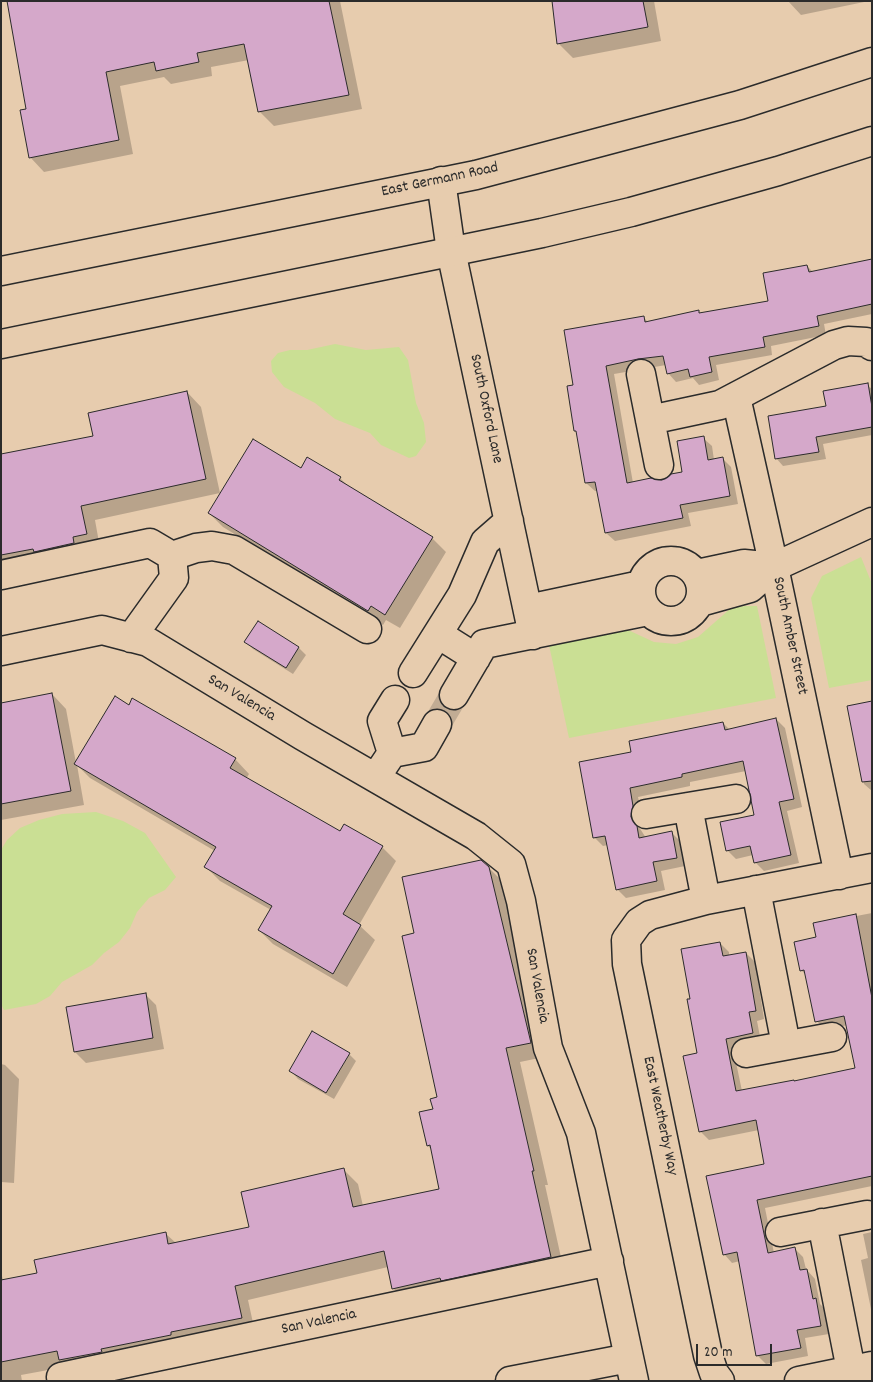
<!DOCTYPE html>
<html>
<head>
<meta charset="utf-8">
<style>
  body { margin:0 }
  #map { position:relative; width:873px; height:1382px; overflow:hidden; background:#e7ccae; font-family:Dekko,sans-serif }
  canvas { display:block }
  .frame { position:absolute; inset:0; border:2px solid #2b2b2b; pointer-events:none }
  .scale { position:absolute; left:696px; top:1344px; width:76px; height:22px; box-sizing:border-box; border:2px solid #2b2b2b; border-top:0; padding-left:6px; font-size:15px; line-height:18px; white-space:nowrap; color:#2b2b2b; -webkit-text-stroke:4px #e7ccae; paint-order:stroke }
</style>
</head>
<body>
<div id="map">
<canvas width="873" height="1382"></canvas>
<div class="frame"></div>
<div class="scale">20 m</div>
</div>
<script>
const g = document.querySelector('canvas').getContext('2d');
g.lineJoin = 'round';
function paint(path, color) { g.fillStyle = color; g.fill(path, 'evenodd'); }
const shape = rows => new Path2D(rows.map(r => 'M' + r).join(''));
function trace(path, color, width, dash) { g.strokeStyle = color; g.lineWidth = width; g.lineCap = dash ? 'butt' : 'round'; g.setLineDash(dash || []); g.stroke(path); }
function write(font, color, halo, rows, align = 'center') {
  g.font = font + ' Dekko,sans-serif'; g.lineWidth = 4; g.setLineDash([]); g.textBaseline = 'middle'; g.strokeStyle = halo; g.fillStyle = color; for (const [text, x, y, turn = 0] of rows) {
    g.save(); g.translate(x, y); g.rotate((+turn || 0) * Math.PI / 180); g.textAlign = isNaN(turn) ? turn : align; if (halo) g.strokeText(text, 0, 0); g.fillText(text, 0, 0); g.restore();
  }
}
paint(shape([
  [335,344,366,350,399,347,408,360,416,403,424,423,426,442,416,456,409,458,381,445,370,433,335,419,315,403,284,387,272,372,271,361,278,353,290,350,307,350],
  [861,557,872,584,872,680,829,688,811,598,822,576],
  [745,606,757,606,776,698,569,738,549,645,628,630,654,642,676,644,698,637,731,608],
  [96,812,123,821,145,833,176,877,165,890,149,898,137,912,130,928,119,942,104,953,92,965,62,982,50,996,36,1004,4,1010,1,1004,1,850,7,840,20,828,39,820,62,814]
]), '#cadf94');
paint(shape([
  [9,1,340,1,362,109,274,126,259,111,249,60,211,67,212,76,171,84,164,77,120,86,133,154,44,172,30,157,28,110],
  [553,1,654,1,661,41,573,58,559,44],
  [788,1,869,1,801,15],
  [872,261,872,314,824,324,826,335,771,346,772,355,716,365,719,380,699,385,693,378,676,382,668,373,666,365,614,374,633,483,663,482,684,473,703,438,712,446,714,460,723,459,731,467,738,504,688,513,691,526,615,541,606,533,598,491,595,491,586,483,578,433,575,431,574,386,644,318,648,322,698,312,701,314,770,302,807,266,813,272],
  [867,385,872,389,872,435,823,444,826,459,783,466,776,458],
  [187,392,201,407,220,493,95,520,100,548,1,574,1,455,94,437],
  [308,459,340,478,350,488,432,538,446,552,400,628,386,620,383,625,223,527,209,513,301,470],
  [258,623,299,648,306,655,293,674,253,649,246,642],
  [52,694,66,709,76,763,235,759,249,774,246,779,340,833,382,847,396,861,359,925,375,940,347,987,273,944,259,930,271,910,220,881,206,867,215,851,90,778,77,765,84,805,1,820,1,704],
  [872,702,872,791,864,784,848,707],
  [776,719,785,728,802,807,787,811,799,863,764,871,755,862,753,855,736,859,727,850,756,816,746,771,690,782,690,786,638,797,642,815,639,827,646,838,671,832,680,841,685,866,661,871,665,890,626,898,617,889,608,845,603,846,594,837,633,753,723,723,730,730],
  [489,868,503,882,544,1057,520,1062,548,1185,545,1185,564,1271,407,1302,393,1288,388,1267,248,1300,255,1332,21,1375,22,1381,1,1381,1,1271,3,1281,38,1274,166,1234,176,1243,250,1228,344,1170,358,1184,363,1206,441,1189,432,1150,428,1146,434,1110,439,1098,415,934],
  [872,913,872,1186,765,1208,774,1253,794,1248,803,1257,806,1269,815,1279,820,1304,824,1308,829,1334,805,1338,808,1356,766,1364,757,1355,740,1261,732,1263,724,1254,766,1165,759,1130,709,1140,700,1131,699,1054,691,1000,720,943,729,952,729,956,746,953,755,962,764,1019,757,1021,761,1042,733,1048,742,1091,857,1069,848,1025,825,1030,817,1021,807,976,801,970,818,938,815,924],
  [145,994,156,1005,164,1049,86,1063,75,1052],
  [349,1054,356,1061,334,1099,298,1079,291,1071],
  [1,1064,5,1065,19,1079,14,1183,1,1182],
  [872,1232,872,1314,861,1260,868,1258,863,1234]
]), '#0003');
const building = shape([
  [7,1,329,1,349,95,258,112,244,44,197,53,199,62,156,71,154,62,106,72,119,140,29,158,20,110,26,109,7,1],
  [552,1,643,1,648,27,557,44,552,1],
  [872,259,872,304,817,316,819,326,763,337,765,347,709,357,712,372,690,377,688,369,667,374,663,356,638,359,606,366,627,483,651,478,662,480,671,474,682,472,677,441,704,436,708,460,723,457,730,496,680,505,683,518,605,533,595,482,585,483,576,431,574,431,567,386,573,385,564,330,644,316,645,322,699,310,699,313,768,301,763,273,807,265,809,272,872,259],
  [868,383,872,407,872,427,816,437,819,452,775,459,768,416,826,406,823,391,868,383],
  [187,391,206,479,81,506,87,534,73,537,74,543,34,552,33,549,1,555,1,454,93,436,88,413,187,391],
  [253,439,301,468,307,457,341,477,339,480,433,537,385,615,371,606,368,611,208,513,253,439],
  [258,621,299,647,286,668,244,642,258,621],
  [52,693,71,791,1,804,1,703,52,693],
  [115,696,129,705,132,698,236,758,230,768,340,831,344,824,383,846,343,914,361,925,333,974,258,930,272,906,204,867,216,847,74,764,115,696],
  [872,701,872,781,862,782,847,706,872,701],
  [776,718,794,799,779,802,791,855,754,863,750,846,726,851,720,822,754,815,743,761,682,774,682,777,630,788,633,806,631,817,637,826,639,838,672,831,677,858,653,862,657,881,616,890,605,836,593,838,579,762,631,752,629,741,723,722,725,730,776,718],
  [481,860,489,867,531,1043,506,1048,534,1171,532,1171,551,1257,441,1281,440,1278,392,1289,384,1251,235,1286,242,1318,171,1332,171,1335,101,1349,102,1352,59,1360,57,1351,1,1362,1,1280,37,1273,34,1260,166,1232,168,1244,249,1227,241,1192,344,1168,353,1207,439,1189,430,1145,427,1146,419,1112,433,1109,430,1099,437,1097,402,936,414,933,402,877,481,860],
  [856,914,872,998,872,1176,757,1200,768,1253,795,1247,800,1270,807,1269,813,1299,816,1298,821,1326,797,1330,801,1348,756,1356,737,1252,723,1255,706,1176,764,1164,756,1120,699,1132,683,1056,697,1053,687,999,690,999,681,949,720,942,723,956,746,952,756,1011,749,1012,753,1033,726,1039,736,1091,794,1080,794,1081,855,1068,844,1016,815,1022,804,970,800,971,794,942,816,937,813,923,856,914],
  [146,993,153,1038,74,1052,66,1007,146,993],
  [312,1031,350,1053,326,1093,289,1071,312,1031]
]);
paint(building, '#d5a8ca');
trace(building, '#2b2b2b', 1);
trace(shape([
  [437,724,454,695]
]), '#c1ac94', 28, [28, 14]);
const street = shape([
  [441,181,451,251,533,635],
  [641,374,659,465],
  [736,397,774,567,839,875],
  [650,420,720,405,834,345,848,341,866,342,872,346],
  [172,556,196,548,212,546,234,550,367,629],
  '641 591a30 30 0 1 1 60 0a30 30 0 1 1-60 0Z',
  [697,574,744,564,774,567],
  [1,575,150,543,172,556,174,578,131,638],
  [700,602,750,588,774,567,872,522],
  [528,609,641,585],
  [438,634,476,658],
  [1,651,102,630,148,642,303,736,476,836,511,864,521,901,548,1048,581,1133,634,1381],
  [413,673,462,595,485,542,509,521],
  [454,695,484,644,648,611],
  [392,753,382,721,395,700],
  [376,777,392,753,424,747,437,724],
  [688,807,706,900],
  [646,814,736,799],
  [756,890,786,1045],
  [746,1053,832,1037],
  [822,1223,851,1370],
  [780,1232,867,1215],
  [62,1381,61,1377,609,1261],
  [510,1381,629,1358],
  [720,1381,714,1373,708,1355,627,964,626,940,639,922,650,915,706,900,872,868],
  [799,1381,872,1366]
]);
const secondary = shape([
  [1,271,476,175,740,105,872,62],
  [1,344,542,233,631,212,778,171,872,141]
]);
trace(street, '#2b2b2b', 31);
trace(secondary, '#2b2b2b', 31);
trace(street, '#e7ccae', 28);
trace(secondary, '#e7ccae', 28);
write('16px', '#2b2b2b', '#e7ccae', [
  ["East Germann Road",440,181,-12],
  ["South Oxford Lane",485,409,78],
  ["South Amber Street",789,636,78],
  ["San Valencia",241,699,31],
  ["San Valencia",536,986,80],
  ["East Weatherby Way",659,1116,78],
  ["San Valencia",319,1323,-12]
]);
</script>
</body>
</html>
